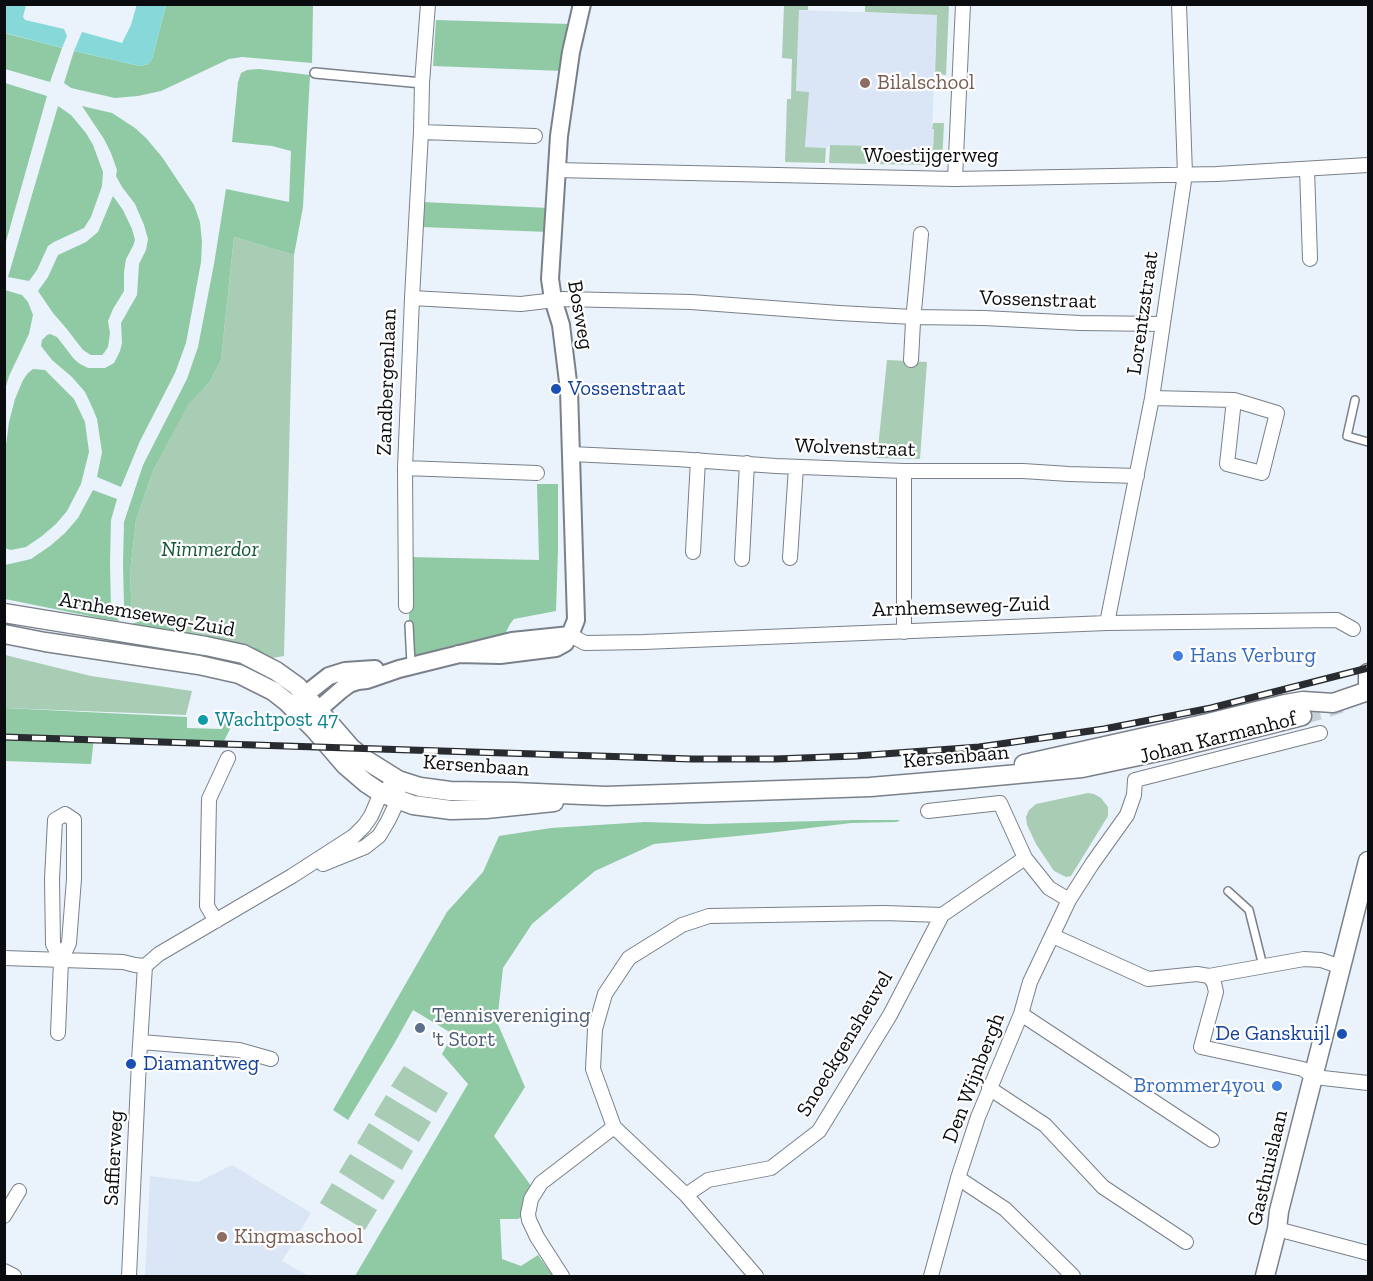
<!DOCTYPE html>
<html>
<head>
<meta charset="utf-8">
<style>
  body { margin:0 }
  #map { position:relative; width:1373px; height:1281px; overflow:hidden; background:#eaf2fb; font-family:"Zilla Slab",serif }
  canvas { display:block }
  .frame { position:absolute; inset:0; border:6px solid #0a0c0f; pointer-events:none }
</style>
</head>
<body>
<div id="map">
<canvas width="1373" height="1281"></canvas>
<div class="frame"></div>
</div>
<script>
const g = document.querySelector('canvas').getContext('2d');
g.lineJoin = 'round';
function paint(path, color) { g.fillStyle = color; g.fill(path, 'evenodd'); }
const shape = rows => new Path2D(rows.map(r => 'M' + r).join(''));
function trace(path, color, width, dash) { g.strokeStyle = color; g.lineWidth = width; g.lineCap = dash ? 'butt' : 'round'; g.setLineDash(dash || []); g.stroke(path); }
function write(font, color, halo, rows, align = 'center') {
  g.font = font + ' "Zilla Slab",serif'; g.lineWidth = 4.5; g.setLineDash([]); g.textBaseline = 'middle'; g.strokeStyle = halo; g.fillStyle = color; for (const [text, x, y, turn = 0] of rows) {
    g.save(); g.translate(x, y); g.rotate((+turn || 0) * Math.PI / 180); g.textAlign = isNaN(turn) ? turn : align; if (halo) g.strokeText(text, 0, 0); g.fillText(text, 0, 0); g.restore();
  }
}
paint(shape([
  [799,10,937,15,932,128,934,129,933,153,869,151,869,147,830,145,826,148,805,147,809,93,796,92],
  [232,1165,311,1213,282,1261,309,1276,145,1276,150,1176,198,1182]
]), '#dae6f5');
paint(shape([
  [784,5,808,5,808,10,799,10,796,91,809,92,805,147,826,148,825,163,785,162,787,99,791,99,792,59,782,58],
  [865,5,949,5,946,75,935,74,937,15,865,12],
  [933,123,944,123,942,165,874,164,874,150,933,153,934,129,932,129],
  [830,145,869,146,869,150,871,151,870,164,829,163],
  [234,237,294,255,284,656,272,658,259,648,173,628,147,619,144,614,132,617,130,573,136,520,153,471,189,402,209,383,221,360],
  [887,360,927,362,920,459,877,458],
  [5,655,91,676,192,691,186,715,5,708],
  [1088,793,1094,794,1101,798,1108,807,1108,816,1071,876,1066,877,1054,871,1036,844,1027,825,1026,817,1029,810,1036,804],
  [404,1066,448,1093,436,1113,391,1086],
  [386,1095,431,1122,419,1142,374,1115],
  [369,1123,413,1151,402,1170,357,1143],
  [350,1154,395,1181,383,1200,339,1172],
  [332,1183,377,1210,365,1230,320,1203]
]), '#a8cdb4');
paint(shape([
  [166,5,313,5,312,63,242,57,229,59,161,91,138,96,115,98,71,88,64,83,74,51,140,66,148,64,152,59],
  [436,20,570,24,563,71,433,66],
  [4,33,62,48,50,82,5,69],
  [259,69,310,75,303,207,294,255,234,237,221,360,209,383,189,403,153,471,136,520,130,573,132,617,131,619,124,606,123,563,124,522,143,465,187,379,198,347,214,264,226,189,289,202,291,151,272,146,232,142,238,82,241,73,247,70],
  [5,83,47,96,5,245,4,83],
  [58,106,71,115,86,133,93,145,103,172,102,186,91,217,84,228,54,242,48,246,37,270,29,281,8,277],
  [82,106,112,113,135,128,146,138,162,157,194,205,200,222,202,242,201,262,186,343,175,373,140,441,121,487,97,477,102,452,97,419,93,409,85,392,72,377,52,360,41,346,42,340,47,335,50,334,57,337,74,359,80,364,88,368,105,368,114,363,120,351,122,343,121,323,137,295,139,264,146,250,148,239,144,225,135,204,122,187,116,176,117,170,111,153,104,139],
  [113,196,123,210,132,229,135,240,133,246,126,259,124,272,124,291,113,309,108,321,110,333,108,347,104,353,102,355,91,355,83,350,66,328,53,313,38,291,48,277,58,255,86,242,98,232],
  [423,202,549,208,548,232,422,227],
  [5,290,22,295,28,302,33,315,29,334,9,376,5,390],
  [33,369,45,370,74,399,85,422,89,452,81,484,67,511,56,524,42,536,26,547,11,550,4,548,4,460,9,422,15,399,23,380,28,373],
  [537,484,558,484,558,550,556,611,514,619,510,624,504,636,468,642,417,655,409,650,409,557,539,560],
  [93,490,117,499,111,520,110,563,111,608,119,621,99,618,5,599,5,565,31,559,50,546,65,533,78,518],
  [147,619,173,628,259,648,272,658,271,662,122,627],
  [5,708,187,717,187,728,222,729,224,719,232,718,230,729,224,741,94,737,91,764,5,761],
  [854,820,900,820,897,822,851,823,768,833,654,844,595,871,532,924,503,968,497,1022,525,1087,494,1136,532,1187,523,1216,518,1219,500,1219,502,1259,521,1266,538,1255,553,1276,355,1276,468,1084,442,1054,453,1034,413,1010,394,1044,348,1120,333,1110,447,912,483,872,499,836,551,828,645,822,707,824]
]), '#90caa4');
paint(shape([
  [137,4,166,5,152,59,148,64,140,66,74,51,82,32,122,43,131,25],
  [4,5,26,5,23,17,25,20,64,29,67,36,62,48,5,33]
]), '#86d9d8');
trace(shape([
  [1302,716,1341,704]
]), '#c8d0d8', 18, [18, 9]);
const service = shape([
  [1355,400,1347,436,1368,442],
  [409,625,411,664],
  [1228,891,1249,910,1263,966]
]);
const pedestrian = shape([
  [315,73,422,83]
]);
const minor = shape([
  [421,132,535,136],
  [1307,169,1310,259],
  [556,170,955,179,1217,174,1368,165],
  [955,179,963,4],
  [412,298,521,304,563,299,691,302,839,313,913,317,984,318,1080,323,1162,324],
  [911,360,913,322,921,234],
  [1152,398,1234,400,1277,413,1262,473,1227,464,1234,400],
  [571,454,677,459,776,466,904,471,1023,471,1069,474,1137,476],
  [405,468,537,473],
  [904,471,904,632],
  [693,552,698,460],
  [790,558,796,467],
  [742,559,747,463],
  [406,606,405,468,412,298,421,132,422,83,428,4],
  [1107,623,1152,398,1185,174,1179,4],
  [570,635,585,643,644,642,1107,623,1337,620,1353,629],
  [928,811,1000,803,1025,858,1049,888,1069,900],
  [323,864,365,847,379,836,388,821,398,800,398,791],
  [216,921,207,906,209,799,228,758],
  [1053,936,1148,979,1197,974,1209,976,1304,959,1321,960,1341,967],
  [4,958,123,962,135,965,145,966,159,954,292,876,354,836,364,826,371,816,381,793,398,780],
  [1209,976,1214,983,1216,992,1201,1047,1303,1069,1314,1077,1368,1083],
  [1021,1014,1212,1140],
  [58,1033,61,960,69,943,74,879,74,820,65,814,55,820,52,879,53,944,61,960],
  [141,1042,239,1050,271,1059],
  [989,1088,1045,1125,1103,1187,1186,1242],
  [958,1178,1005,1209,1073,1276],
  [686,1195,708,1180,771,1168,819,1131,890,1015,942,915],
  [4,1216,19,1191],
  [1277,1229,1368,1253],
  [4,1271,14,1276],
  [129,1276,139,1061,145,966],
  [562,1276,537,1237,529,1220,528,1214,531,1199,541,1183,614,1127],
  [756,1276,686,1195,614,1127,593,1069,595,1029,605,994,629,958,682,925,709,916,884,913,942,915,1025,858],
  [931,1276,958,1178,978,1117,1021,1014,1030,982,1069,900,1092,864,1127,815,1134,795,1135,780,1320,733]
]);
const tertiary = shape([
  [458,654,500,655,556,648,565,643,570,635,576,620,569,390,561,325,553,299,550,279,559,136,571,52,582,4],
  [301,708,306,694,329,676,345,671,375,669],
  [305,713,318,710,341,690,349,684,358,681,367,680,399,669,512,641,570,635]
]);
const secondary = shape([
  [4,613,206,646,243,654,276,671,297,686,351,748,366,760,398,780,420,787,450,791,514,792,606,796,870,787,964,779,1082,768,1167,750,1302,716],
  [4,634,45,642,199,665,239,674,273,691,287,702,314,729,345,765,366,783,381,793,413,805,451,810,486,809,554,802],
  [1368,673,1368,687],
  [1024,764,1208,723,1285,704,1303,701,1333,703,1368,691],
  [1265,1276,1277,1229,1279,1211,1368,861]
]);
trace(service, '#7a8089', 10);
trace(pedestrian, '#7a8089', 12);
trace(minor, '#7a8089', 16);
trace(tertiary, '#7a8089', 20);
trace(secondary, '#7a8089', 21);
trace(service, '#fff', 7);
trace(pedestrian, '#fff', 9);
trace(minor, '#fff', 14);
trace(tertiary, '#fff', 16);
trace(secondary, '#fff', 18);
const rail = shape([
  [4,737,692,759,775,759,856,756,979,747,1104,729,1211,708,1368,668]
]);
trace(rail, '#282b2f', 7);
trace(rail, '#fefefe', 4.5, [14]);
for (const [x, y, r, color] of [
  [865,83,6,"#8d6e63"],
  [556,389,6,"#1a4fb4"],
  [1178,656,6,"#3f7fe0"],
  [203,720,6,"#0f9aa8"],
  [420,1028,6,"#5c6f8a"],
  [1342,1034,6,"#1a4fb4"],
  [131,1064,6,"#1a4fb4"],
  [1277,1086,6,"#3f7fe0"],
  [222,1237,6,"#8d6e63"]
]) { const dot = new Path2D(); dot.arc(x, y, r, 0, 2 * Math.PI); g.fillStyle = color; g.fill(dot); trace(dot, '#fefefe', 2); }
write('21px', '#785e54', '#fefefe', [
  ["Bilalschool",877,83],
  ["Kingmaschool",234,1237]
], 'left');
write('21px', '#0a0c0f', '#fefefe', [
  ["Woestijgerweg",931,156],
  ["Vossenstraat",1038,300,2],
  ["Lorentzstraat",1143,313,-82],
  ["Bosweg",580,315,80],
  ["Zandbergenlaan",387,382,-88],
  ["Wolvenstraat",855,448,2],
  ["Arnhemseweg-Zuid",961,607,-2],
  ["Arnhemseweg-Zuid",147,615,10],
  ["Johan Karmanhof",1218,738,-14],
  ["Kersenbaan",956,757,-5],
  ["Kersenbaan",476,766,4],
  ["Snoeckgensheuvel",845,1044,-59],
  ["Den Wijnbergh",974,1078,-69],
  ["Saffierweg",114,1158,-87],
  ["Gasthuislaan",1268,1168,-77]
]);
write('21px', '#164399', '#fefefe', [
  ["Vossenstraat",568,389],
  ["De Ganskuijl",1330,1034,"right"],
  ["Diamantweg",143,1064]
], 'left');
write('italic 21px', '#135633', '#fefefe', [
  ["Nimmerdor",210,550]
]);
write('21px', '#366cbe', '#fefefe', [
  ["Hans Verburg",1190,656],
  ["Brommer4you",1265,1086,"right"]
], 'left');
write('21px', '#0d838f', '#fefefe', [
  ["Wachtpost 47",215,720]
], 'left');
write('21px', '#4e5e75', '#fefefe', [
  ["Tennisvereniging",432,1016],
  ["'t Stort",432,1040]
], 'left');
</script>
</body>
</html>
